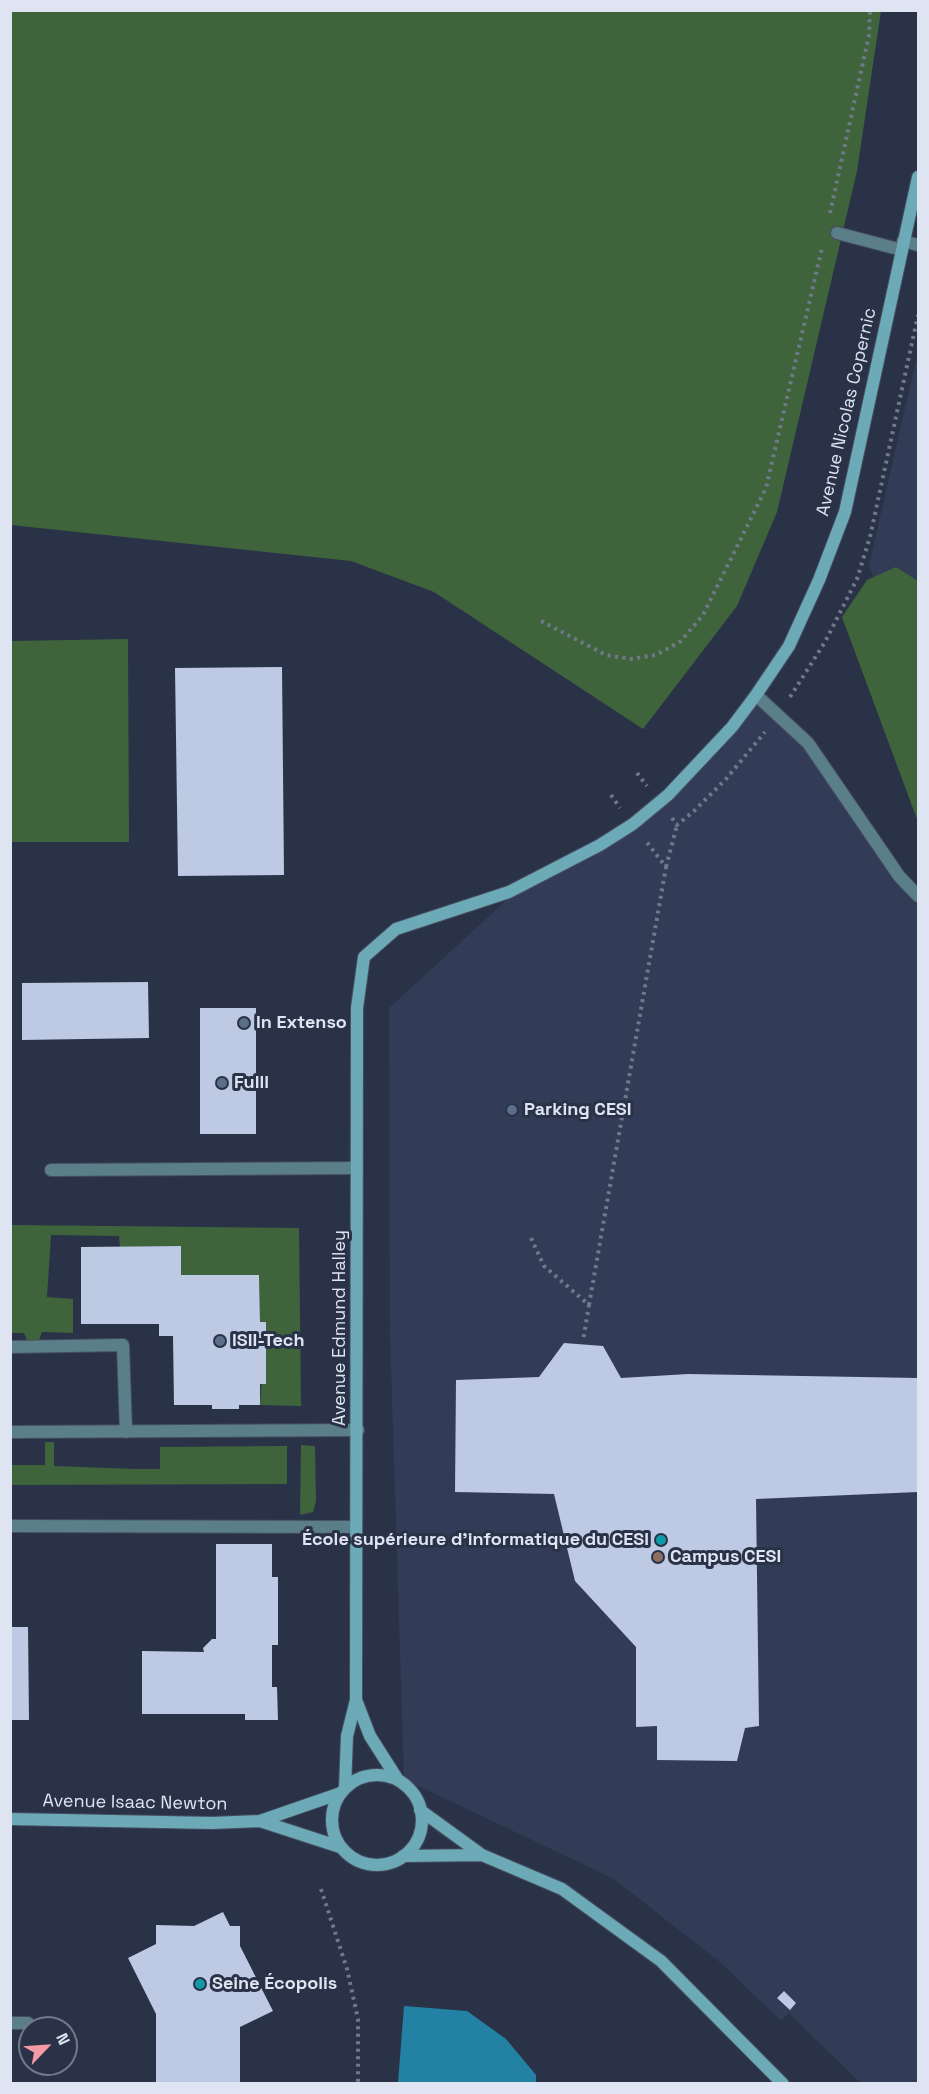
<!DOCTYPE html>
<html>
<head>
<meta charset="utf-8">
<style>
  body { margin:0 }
  #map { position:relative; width:929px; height:2094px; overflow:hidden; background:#2a3247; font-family:"Space Grotesk",sans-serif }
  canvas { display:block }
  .frame { position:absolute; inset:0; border:12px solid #dee4f1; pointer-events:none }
  .north { position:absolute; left:18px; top:2016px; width:60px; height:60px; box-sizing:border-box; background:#2a3247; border:2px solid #72798b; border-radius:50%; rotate:65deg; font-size:16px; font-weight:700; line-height:24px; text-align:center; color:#dee4f1 }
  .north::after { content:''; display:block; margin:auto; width:21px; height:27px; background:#f49aa6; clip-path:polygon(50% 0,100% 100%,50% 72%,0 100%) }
</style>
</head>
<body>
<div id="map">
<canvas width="929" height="2094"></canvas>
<div class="frame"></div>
<div class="north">N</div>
</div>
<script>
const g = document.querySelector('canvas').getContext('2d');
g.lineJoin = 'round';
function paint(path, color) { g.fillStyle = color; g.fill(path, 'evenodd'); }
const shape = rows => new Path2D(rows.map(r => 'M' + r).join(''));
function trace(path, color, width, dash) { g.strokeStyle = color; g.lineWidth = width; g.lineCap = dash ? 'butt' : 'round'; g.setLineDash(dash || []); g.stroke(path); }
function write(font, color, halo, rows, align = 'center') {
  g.font = font + ' "Space Grotesk",sans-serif'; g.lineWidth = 6; g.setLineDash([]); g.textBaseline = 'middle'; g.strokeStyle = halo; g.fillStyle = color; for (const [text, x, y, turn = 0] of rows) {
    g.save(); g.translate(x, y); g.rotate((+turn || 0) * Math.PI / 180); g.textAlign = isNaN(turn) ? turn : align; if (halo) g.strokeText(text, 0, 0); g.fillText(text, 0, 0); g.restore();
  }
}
paint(shape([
  [918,352,918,706,869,565],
  [756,695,808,743,918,896,918,2083,860,2083,789,2013,781,2021,721,1963,614,1879,404,1779,390,1335,389,1008,523,885,649,813]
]), '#323c57');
paint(shape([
  [11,11,881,11,857,171,777,512,737,606,643,729,434,592,351,561,11,525],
  [896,567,918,581,918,822,842,617,867,580],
  [128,639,129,842,11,842,11,641],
  [11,1225,299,1228,301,1406,260,1405,266,1322,260,1322,259,1275,181,1275,181,1246,120,1247,119,1236,51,1235,47,1297,73,1299,73,1333,42,1332,39,1340,27,1340,24,1333,11,1333],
  [45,1442,54,1442,54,1466,135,1469,160,1469,160,1447,287,1446,287,1484,11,1485,11,1465,45,1465],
  [301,1445,315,1446,316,1501,313,1512,300,1515]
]), '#3f643c');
paint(shape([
  [404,2006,467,2011,506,2039,536,2075,536,2083,398,2083]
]), '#2382a3');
paint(shape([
  [282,667,284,875,178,876,175,668],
  [148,982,149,1038,22,1040,22,983],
  [200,1008,256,1008,256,1134,200,1134],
  [181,1246,181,1275,259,1275,260,1322,266,1322,266,1384,260,1384,260,1405,239,1405,239,1409,212,1409,212,1405,174,1405,173,1336,159,1336,159,1324,81,1324,81,1247],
  [564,1343,603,1346,621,1378,688,1374,918,1378,918,1492,756,1499,759,1726,745,1728,737,1761,657,1760,657,1726,636,1727,636,1647,575,1581,554,1494,455,1492,456,1380,539,1377],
  [216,1544,272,1544,272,1577,278,1577,278,1645,272,1645,272,1687,277,1687,278,1720,245,1720,245,1714,142,1714,142,1651,204,1652,203,1648,212,1639,216,1639],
  [10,1627,28,1627,29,1720,10,1720],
  [223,1912,230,1926,240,1926,240,1946,273,2011,240,2027,240,2084,156,2084,156,2014,128,1958,156,1944,156,1925,194,1926],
  [784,1991,796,2003,790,2010,777,1998]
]), '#bec9e4');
const lane = shape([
  [837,233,902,250],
  [903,241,918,245],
  [756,695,808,743,899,876,918,896],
  [51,1170,357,1168],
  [10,1347,123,1345,126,1432],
  [10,1432,358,1430],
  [10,1526,356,1527],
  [10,2023,28,2023]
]);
const secondary = shape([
  [356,1700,370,1736,398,1780],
  '332 1820a45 45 0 1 1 90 0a45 45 0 1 1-90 0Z',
  [345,1788,347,1736,356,1700,357,1008,364,957,396,929,509,892,600,845,633,824,668,795,732,727,756,695,789,646,819,580,845,512,918,177],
  [420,1810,482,1855,562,1889,661,1961,783,2084],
  [10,1819,212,1823,260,1821,341,1793],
  [260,1821,340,1847],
  [403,1856,482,1855]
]);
trace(lane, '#474e62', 14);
trace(secondary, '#474e62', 14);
trace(shape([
  [830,213,869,35,870,10],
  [541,621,606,655,631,659,656,655,681,641,703,615,766,488,822,248],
  [790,697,825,642,857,579,870,537,918,315],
  [637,773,647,786],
  [611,795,620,808],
  [672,818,677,825,694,811,726,779,765,732],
  [666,867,677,825],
  [531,1238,544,1266,589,1305,583,1341],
  [589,1305,666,867,645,840],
  [321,1889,347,1969,358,2019,358,2084]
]), '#707889', 4, [3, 4.5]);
trace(lane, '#5a7f88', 12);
trace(secondary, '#6caab8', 12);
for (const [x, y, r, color] of [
  [244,1023,6,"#5c6f8a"],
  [222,1083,6,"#5c6f8a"],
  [512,1110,6,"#5c6f8a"],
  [220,1341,6,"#5c6f8a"],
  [661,1540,6,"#0f9aa8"],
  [658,1557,6,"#8d6e63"],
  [200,1984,6,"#0f9aa8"]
]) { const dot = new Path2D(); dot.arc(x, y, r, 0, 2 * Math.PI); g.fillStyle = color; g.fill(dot); trace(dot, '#2a3247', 2); }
write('18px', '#dee4f1', '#2a3247', [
  ["Avenue Nicolas Copernic",847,412,-77],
  ["Avenue Edmund Halley",340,1328,-90],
  ["Avenue Isaac Newton",135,1803,1]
]);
write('bold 18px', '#dee4f1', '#2a3247', [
  ["In Extenso",256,1023],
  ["Fulll",234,1083],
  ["Parking CESI",524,1110],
  ["ISII-Tech",232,1341],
  ["École supérieure d'informatique du CESI",649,1540,"right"],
  ["Campus CESI",670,1557],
  ["Seine Écopolis",212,1984]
], 'left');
</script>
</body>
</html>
